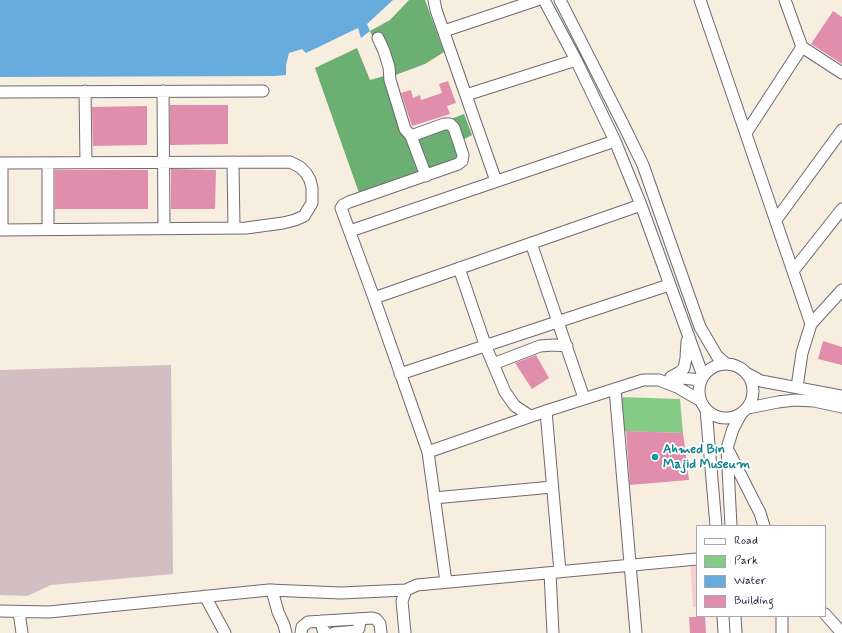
<!DOCTYPE html>
<html>
<head>
<meta charset="utf-8">
<style>
  body { margin:0 }
  #map { position:relative; width:842px; height:633px; overflow:hidden; background:#f8eedf; font-family:Mynerve,sans-serif }
  canvas { display:block }
  .legend { position:absolute; left:696px; top:525px; width:130px; height:92px; box-sizing:border-box; background:#fff; border:1px solid #a7a7b1; margin:0; padding:5px 7px; list-style:none; font-size:12px; color:#22223b }
  .legend li { display:flex; align-items:center; gap:8px; height:20px }
  .legend b { width:20px; border:1px solid #a7a7b1 }
</style>
</head>
<body>
<div id="map">
<canvas width="842" height="633"></canvas>
<ul class="legend">
<li><b style="height:5px;background:#fff"></b>Road</li>
<li><b style="height:11px;background:#86cb85"></b>Park</li>
<li><b style="height:11px;background:#68abdd"></b>Water</li>
<li><b style="height:11px;background:#e08eac"></b>Building</li>
</ul>
</div>
<script>
const g = document.querySelector('canvas').getContext('2d');
g.lineJoin = 'round';
function paint(path, color) { g.fillStyle = color; g.fill(path, 'evenodd'); }
const shape = rows => new Path2D(rows.map(r => 'M' + r).join(''));
function trace(path, color, width, dash) { g.strokeStyle = color; g.lineWidth = width; g.lineCap = dash ? 'butt' : 'round'; g.setLineDash(dash || []); g.stroke(path); }
function write(font, color, halo, rows, align = 'center') {
  g.font = font + ' Mynerve,sans-serif'; g.lineWidth = 3.5; g.setLineDash([]); g.textBaseline = 'middle'; g.strokeStyle = halo; g.fillStyle = color; for (const [text, x, y, turn = 0] of rows) {
    g.save(); g.translate(x, y); g.rotate((+turn || 0) * Math.PI / 180); g.textAlign = isNaN(turn) ? turn : align; if (halo) g.strokeText(text, 0, 0); g.fillText(text, 0, 0); g.restore();
  }
}
paint(shape([
  [690,563,697,563,697,607,693,607]
]), '#f7d0cc');
paint(shape([
  [171,365,173,574,51,585,27,596,0,595,0,370]
]), '#d2bec3');
paint(shape([
  [620,397,680,399,683,433,621,431]
]), '#86cb85');
paint(shape([
  [409,0,425,0,444,52,425,64,390,77,370,31,390,20],
  [357,48,370,80,384,76,405,139,410,141,420,171,359,193,315,68],
  [464,114,472,135,457,143,460,153,454,160,428,170,416,137,438,124]
]), '#6caf72');
paint(shape([
  [0,0,393,0,367,24,370,31,361,38,358,28,306,53,302,49,289,53,286,65,286,75,275,76,0,77]
]), '#68abdd');
paint(shape([
  [833,11,842,17,842,64,811,44],
  [448,81,456,103,447,106,450,114,412,126,401,93,411,90,413,98,420,95,421,100,442,93,439,84],
  [170,105,228,105,228,144,170,145],
  [147,106,147,145,93,146,92,107],
  [171,169,216,170,215,209,171,209],
  [55,170,148,170,148,209,55,209],
  [823,341,842,347,842,365,818,359],
  [536,355,549,378,532,389,515,363],
  [626,431,683,433,689,480,630,485],
  [689,617,705,617,706,633,690,633]
]), '#e08eac');
const minor = shape([
  [434,0,436,10,496,181],
  [544,0,576,60,615,141,641,205,703,376],
  [560,0,625,128,643,165,700,327,717,356,725,363],
  [700,0,811,324],
  [785,0,802,47,842,73],
  [444,31,537,0],
  [378,38,384,51,389,67,390,80,405,129,411,136,426,176],
  [85,91,86,162],
  [163,91,164,228],
  [0,92,263,91],
  [466,95,576,60],
  [746,133,802,47],
  [411,136,444,124,450,124,454,128,463,155,462,161,458,164,349,202,343,205,341,208,374,298,428,452,446,582],
  [233,162,234,228],
  [0,163,290,162,300,167,306,173,310,180,312,188,312,203,304,216,295,220,283,223,246,228,0,230],
  [48,163,48,229],
  [776,220,842,130],
  [2,230,2,163],
  [350,231,615,141],
  [531,243,584,398],
  [459,268,486,347,505,392,515,406,530,416],
  [793,271,842,209],
  [374,298,641,205],
  '699 391a27 27 0 1 1 54 0a27 27 0 1 1-54 0Z',
  [493,364,540,346,554,345,567,346],
  [400,374,669,285],
  [748,374,761,381,842,396],
  [671,377,680,372,684,368,686,358,687,341],
  [671,377,701,380],
  [797,387,802,353,811,324,842,290],
  [615,389,636,633],
  [748,408,778,402,795,400,814,401,842,407],
  [706,409,716,526],
  [546,411,560,572],
  [428,452,546,411,643,380,659,380,677,387,701,401],
  [729,452,760,513,764,526],
  [434,498,552,487],
  [731,526,727,448,733,429,741,414],
  [550,573,553,633],
  [272,590,278,612,284,625,286,633],
  [205,596,225,633],
  [0,611,49,612,269,590,341,593,406,590,417,585,697,559],
  [19,612,22,633],
  [825,614,842,633],
  [723,616,724,633],
  [735,616,736,633],
  [782,616,782,633],
  [321,621,323,630,326,633],
  [301,633,302,627,308,622,372,618,376,619,380,624,381,633],
  [334,633,357,631,359,628,360,619],
  [405,633,402,601,406,590]
]);
trace(minor, '#6d6974', 13);
trace(minor, '#fff', 11);
for (const [x, y, r, color] of [
  [655,457,4,"#0f9aa8"]
]) { const dot = new Path2D(); dot.arc(x, y, r, 0, 2 * Math.PI); g.fillStyle = color; g.fill(dot); trace(dot, '#fff', 1.5); }
write('bold 13px', '#0d838f', '#fff', [
  ["Ahmed Bin",663,450],
  ["Majid Museum",663,465]
], 'left');
</script>
</body>
</html>
